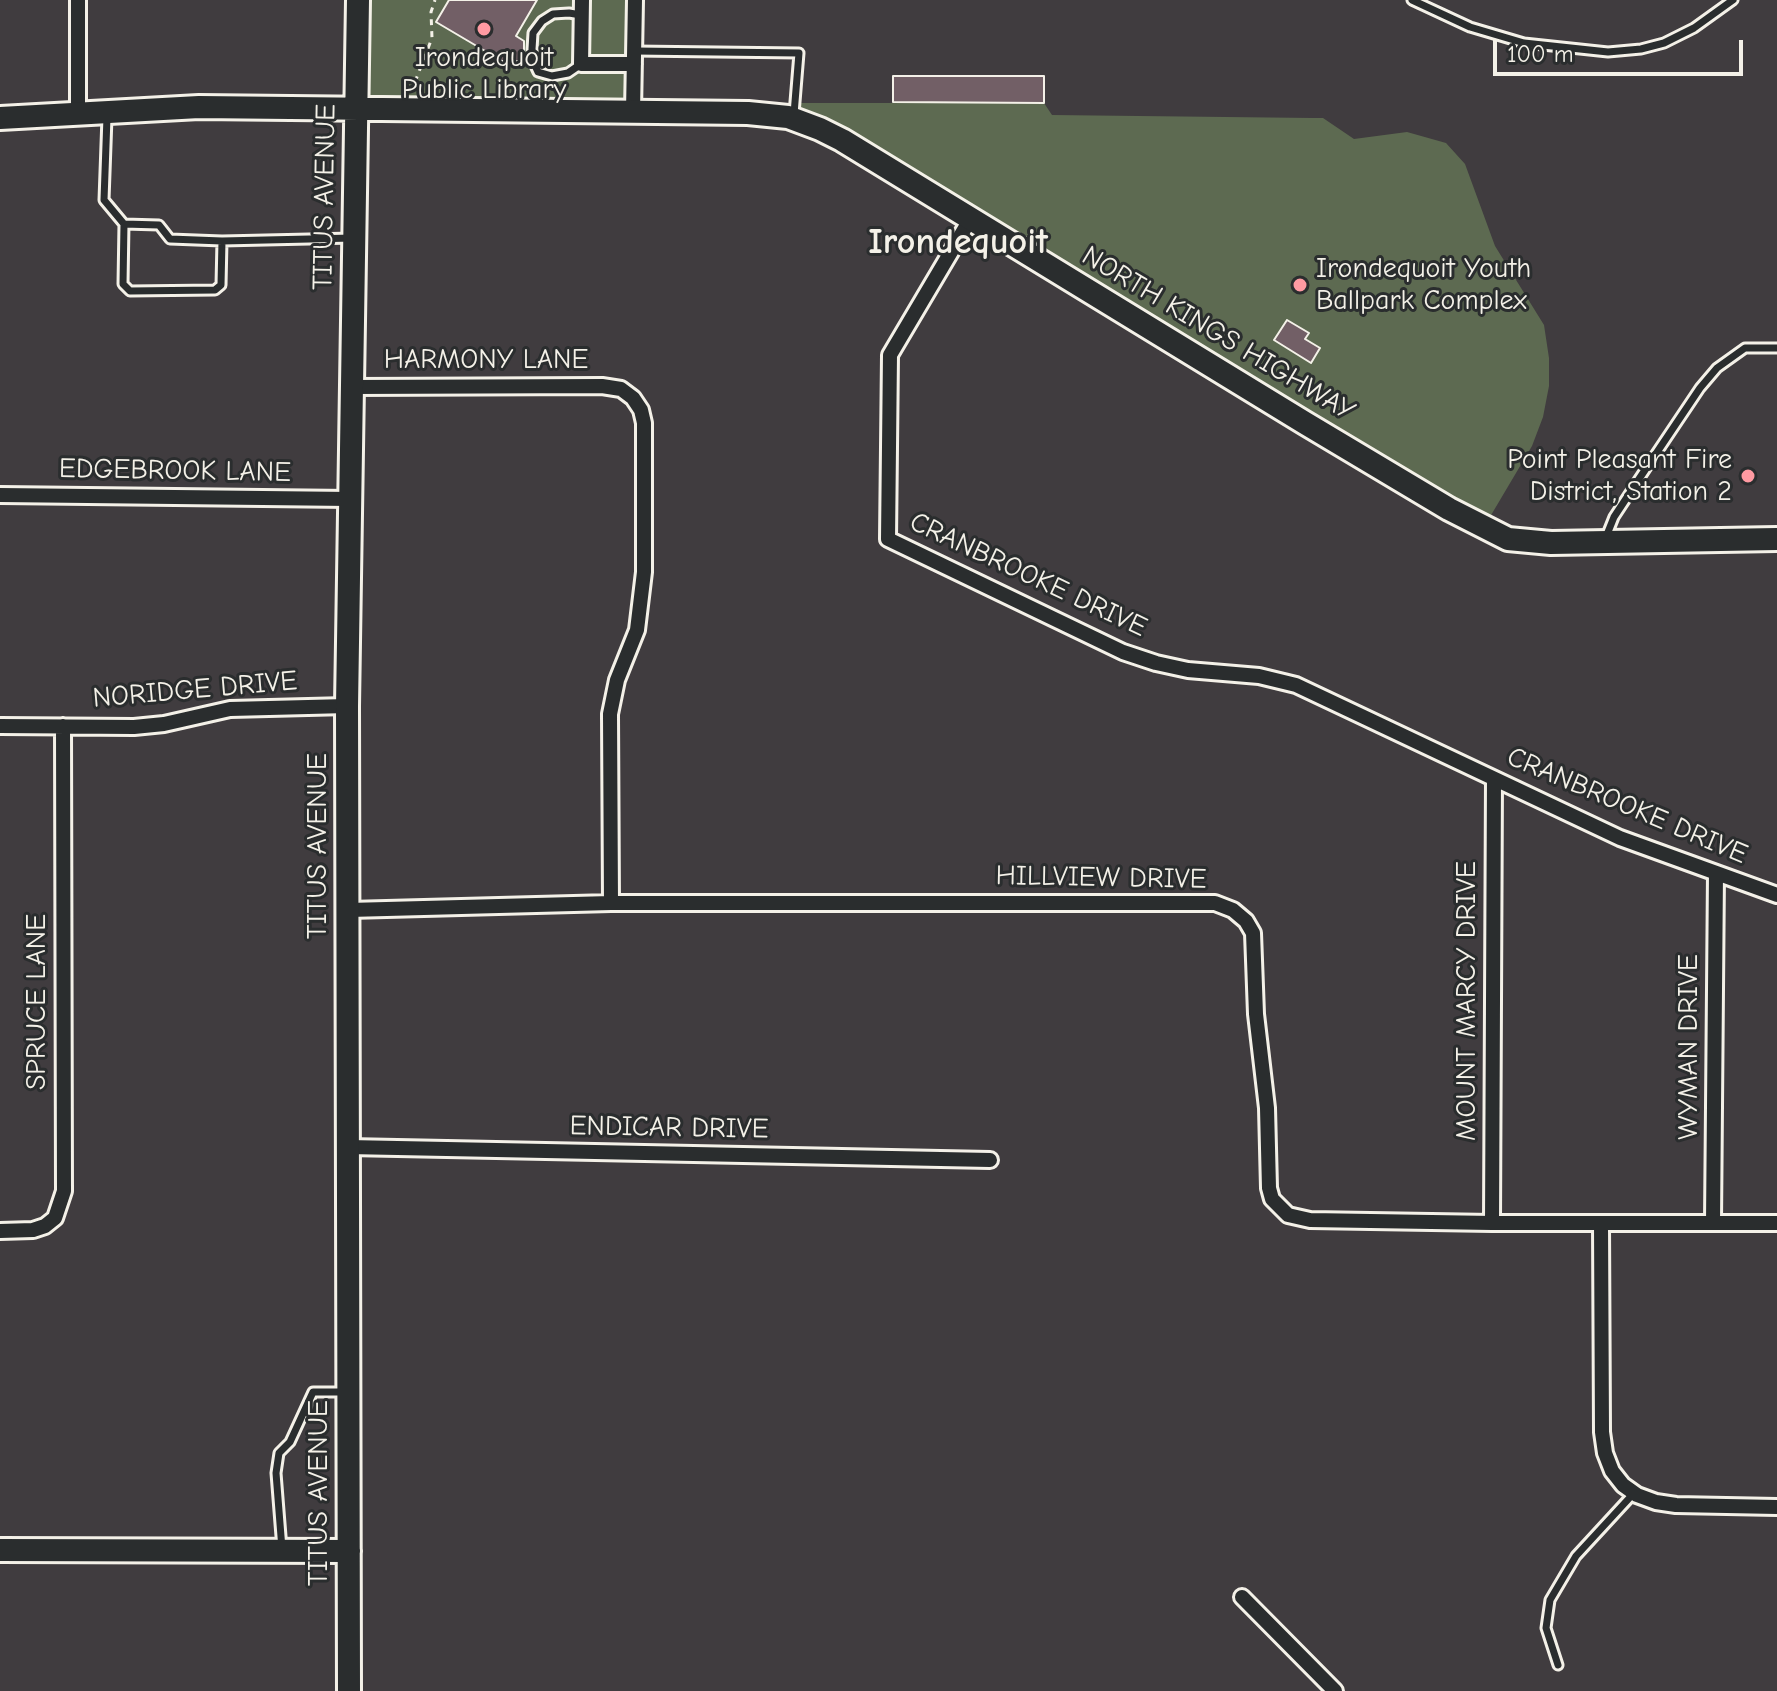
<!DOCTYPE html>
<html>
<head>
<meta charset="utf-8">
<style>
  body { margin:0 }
  #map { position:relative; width:1777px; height:1691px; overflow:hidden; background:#403c3f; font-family:"Comic Neue",sans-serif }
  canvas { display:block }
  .scale { position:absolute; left:1493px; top:40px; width:250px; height:36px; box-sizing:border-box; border:4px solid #f4f1e8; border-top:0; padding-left:10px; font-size:24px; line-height:28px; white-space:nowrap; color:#f4f1e8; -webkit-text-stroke:6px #2a2d2e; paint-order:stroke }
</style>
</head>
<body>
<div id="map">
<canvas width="1777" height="1691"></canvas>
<div class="scale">100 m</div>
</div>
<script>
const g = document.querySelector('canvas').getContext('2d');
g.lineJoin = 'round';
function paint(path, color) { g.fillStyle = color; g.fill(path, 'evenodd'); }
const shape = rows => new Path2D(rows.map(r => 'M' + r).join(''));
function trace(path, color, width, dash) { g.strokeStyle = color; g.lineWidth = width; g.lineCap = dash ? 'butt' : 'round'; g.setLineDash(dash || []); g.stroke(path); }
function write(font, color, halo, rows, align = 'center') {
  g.font = font + ' "Comic Neue",sans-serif'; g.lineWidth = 6; g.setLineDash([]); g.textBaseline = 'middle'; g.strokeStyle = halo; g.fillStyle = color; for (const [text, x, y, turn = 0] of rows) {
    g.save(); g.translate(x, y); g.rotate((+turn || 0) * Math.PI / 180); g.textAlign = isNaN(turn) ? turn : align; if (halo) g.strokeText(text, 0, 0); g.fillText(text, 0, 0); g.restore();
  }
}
paint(shape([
  [358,0,637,0,636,112,357,109],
  [797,103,1044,103,1052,115,1313,118,1323,118,1354,139,1407,132,1446,143,1465,164,1495,246,1544,325,1549,358,1549,386,1543,417,1532,446,1484,527,800,120]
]), '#5d6a51');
const building = shape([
  [449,0,537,0,516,36,524,41,524,61,502,61,436,22,449,0],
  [893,76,1044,76,1044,103,893,102,893,76],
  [1287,320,1309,333,1305,339,1320,348,1311,363,1274,340,1287,320]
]);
paint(building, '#725f66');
trace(building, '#f4f1e8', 2);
const lane = shape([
  [1412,0,1470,27,1524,43,1608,52,1641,49,1664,43,1694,28,1733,0],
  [581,15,569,13,553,14,542,21,533,33,532,49,533,61,538,72,552,76,568,73,581,64],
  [635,51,799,53,794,114],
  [107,117,104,200,124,224,123,284,130,291,215,290,221,285,222,241,353,238],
  [124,224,159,225,170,239,222,241],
  [1606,537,1614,517,1639,479,1700,388,1717,368,1745,348,1777,348],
  [282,1549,276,1473,279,1453,290,1442,313,1392,346,1392],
  [1558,1665,1546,1628,1550,1600,1576,1556,1634,1493]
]);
const street = shape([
  [582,0,581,64,634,64],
  [78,112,78,0],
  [633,112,635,0],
  [971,218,890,355,888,539,1123,652,1156,663,1188,670,1259,676,1296,685,1620,838,1777,895],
  [353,387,602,386,621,389,633,398,641,410,644,423,644,572,637,630,617,680,610,714,611,903],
  [0,495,350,499],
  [0,726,134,727,164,724,230,709,347,706],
  [349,910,611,903,1215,903,1233,910,1246,921,1253,933,1256,1014,1267,1108,1269,1188,1272,1199,1288,1215,1310,1220,1492,1223,1777,1223],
  [348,1147,990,1160],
  [1713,1222,1716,873],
  [1492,1223,1494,779],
  [1601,1224,1602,1432,1605,1453,1612,1471,1623,1485,1637,1495,1656,1502,1676,1505,1777,1507],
  [0,1231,33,1230,45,1226,55,1218,64,1191,63,726],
  [1242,1597,1335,1691]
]);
const secondary = shape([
  [0,118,199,107,748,113,788,117,820,129,842,140,1305,423,1449,509,1508,539,1551,543,1777,539],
  [0,1550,349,1551],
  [349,1691,347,706,358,0]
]);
trace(lane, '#f4f1e8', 13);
trace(street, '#f4f1e8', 20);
trace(secondary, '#f4f1e8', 28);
trace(shape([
  [415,82,432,38,431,12,435,0]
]), '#f4f1e8', 3, [6, 6]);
trace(lane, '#2a2d2e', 7);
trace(street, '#2a2d2e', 14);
trace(secondary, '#2a2d2e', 22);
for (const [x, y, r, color] of [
  [484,29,8,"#ff9aa2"],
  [1300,285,8,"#ff9aa2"],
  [1748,476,8,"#ff9aa2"]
]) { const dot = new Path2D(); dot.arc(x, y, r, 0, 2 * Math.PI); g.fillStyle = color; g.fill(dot); trace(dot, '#2a2d2e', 3); }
write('28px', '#f4f1e8', '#2a2d2e', [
  ["Irondequoit",484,58],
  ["Public Library",484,90],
  ["Irondequoit Youth",1316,269,"left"],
  ["Ballpark Complex",1316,301,"left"],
  ["Point Pleasant Fire",1732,460,"right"],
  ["District, Station 2",1732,492,"right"]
]);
write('28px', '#f4f1e8', '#2a2d2e', [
  ["TITUS AVENUE",325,197,-89],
  ["NORTH KINGS HIGHWAY",1218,334,31],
  ["HARMONY LANE",486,360],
  ["EDGEBROOK LANE",175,471,1],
  ["CRANBROOKE DRIVE",1028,575,25],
  ["NORIDGE DRIVE",195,690,-5],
  ["CRANBROOKE DRIVE",1627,806,23],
  ["TITUS AVENUE",318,846,-90],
  ["HILLVIEW DRIVE",1101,878,1],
  ["MOUNT MARCY DRIVE",1467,1001,-90],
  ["SPRUCE LANE",37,1002,-90],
  ["WYMAN DRIVE",1689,1047,-90],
  ["ENDICAR DRIVE",669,1128,1],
  ["TITUS AVENUE",319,1493,-90]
]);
write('bold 36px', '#f4f1e8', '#2a2d2e', [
  ["Irondequoit",958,243]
]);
</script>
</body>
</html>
